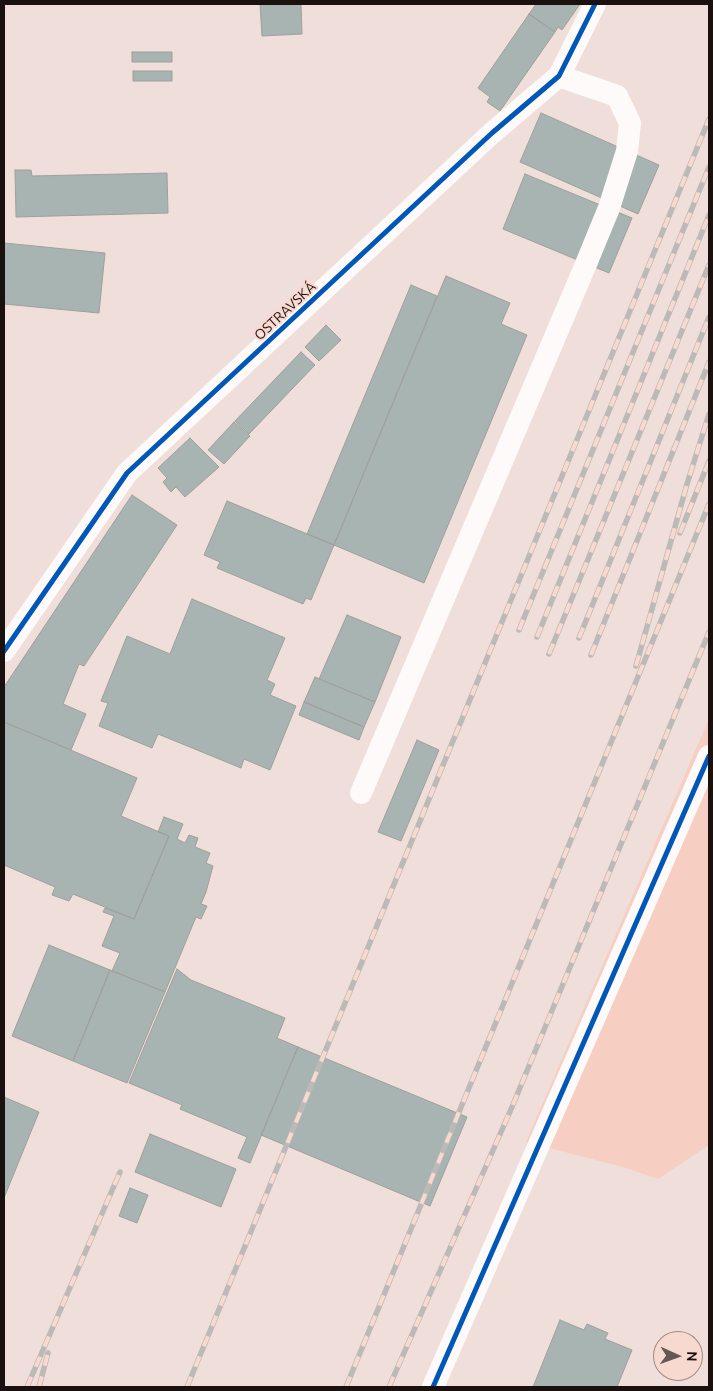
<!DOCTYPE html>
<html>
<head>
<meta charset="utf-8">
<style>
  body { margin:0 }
  #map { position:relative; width:713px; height:1391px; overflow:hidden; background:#efded9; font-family:Ubuntu,sans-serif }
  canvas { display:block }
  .frame { position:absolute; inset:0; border:5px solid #1a100d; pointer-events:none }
  .north { position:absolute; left:653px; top:1331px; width:50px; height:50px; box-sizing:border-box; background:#f8d9d0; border:1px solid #9f8982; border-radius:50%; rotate:92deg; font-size:14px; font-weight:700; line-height:20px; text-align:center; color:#1a100d }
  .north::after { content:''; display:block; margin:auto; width:18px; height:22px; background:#655854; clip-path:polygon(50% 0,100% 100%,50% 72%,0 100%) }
</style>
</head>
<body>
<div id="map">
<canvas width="713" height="1391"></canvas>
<div class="frame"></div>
<div class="north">N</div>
</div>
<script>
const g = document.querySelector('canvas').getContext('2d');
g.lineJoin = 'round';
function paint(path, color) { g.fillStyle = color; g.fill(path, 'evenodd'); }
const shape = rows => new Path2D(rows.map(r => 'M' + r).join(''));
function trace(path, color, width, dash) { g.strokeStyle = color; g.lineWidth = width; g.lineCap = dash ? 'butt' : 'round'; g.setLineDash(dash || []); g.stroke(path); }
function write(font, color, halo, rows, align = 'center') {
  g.font = font + ' Ubuntu,sans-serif'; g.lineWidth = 4; g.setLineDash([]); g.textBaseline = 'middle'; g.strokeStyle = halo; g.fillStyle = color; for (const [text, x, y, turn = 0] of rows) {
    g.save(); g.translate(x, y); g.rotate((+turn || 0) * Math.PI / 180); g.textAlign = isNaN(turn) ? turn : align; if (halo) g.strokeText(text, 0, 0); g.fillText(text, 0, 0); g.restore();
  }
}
paint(shape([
  [709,719,709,1145,658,1179,623,1167,526,1142]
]), '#f6cec2');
const building = shape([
  [260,4,301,4,302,34,262,36,260,4],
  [536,4,580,4,562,30,558,27,555,32,529,14,536,4],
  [529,14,555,32,500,111,487,102,490,97,478,88,529,14],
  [132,52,172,52,172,62,132,62,132,52],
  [133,71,172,71,172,81,133,81,133,71],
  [541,113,659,165,638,214,520,162,541,113],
  [15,170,31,170,32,176,167,173,168,213,16,217,15,170],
  [525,174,632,218,609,273,503,229,525,174],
  [4,243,105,253,99,313,4,304,4,243],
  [446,276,510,303,501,324,527,335,424,583,334,545,446,276],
  [411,285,437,296,334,545,307,534,411,285],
  [326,325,341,340,319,361,305,347,326,325],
  [301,352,315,365,249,434,235,421,301,352],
  [234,422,250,436,224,464,208,450,234,422],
  [190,438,219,467,185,497,176,487,171,492,163,482,167,478,158,468,190,438],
  [132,495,177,525,84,666,79,664,63,704,86,714,71,750,4,722,4,687,132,495],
  [227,501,334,545,311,600,306,598,303,604,217,568,220,562,204,555,227,501],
  [192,599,285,638,267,680,275,684,270,695,296,706,270,770,244,759,241,768,158,734,152,748,99,726,108,703,101,701,127,636,170,654,192,599],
  [347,615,401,637,375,702,319,679,347,615],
  [315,677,375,702,364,727,304,702,315,677],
  [304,702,364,727,359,740,299,715,304,702],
  [4,722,137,778,121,816,169,836,134,919,73,894,69,901,52,895,55,887,4,865,4,722],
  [417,740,439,750,401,841,378,832,417,740],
  [164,817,183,824,177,839,185,843,189,835,198,838,195,847,210,853,206,863,213,866,206,892,201,904,207,906,201,919,196,917,165,992,112,971,120,953,102,946,114,916,103,912,105,908,134,919,169,836,158,832,164,817],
  [49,945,110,970,73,1061,12,1036,49,945],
  [177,969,191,980,285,1018,277,1038,298,1047,250,1163,238,1158,247,1137,180,1109,182,1105,129,1083,177,969],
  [110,970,165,992,127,1083,73,1061,110,970],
  [298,1047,467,1117,430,1206,261,1135,298,1047],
  [4,1097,39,1112,4,1198,4,1097],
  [150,1134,236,1169,221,1207,135,1172,150,1134],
  [130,1188,148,1195,137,1223,119,1216,130,1188],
  [560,1320,584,1330,587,1324,608,1333,605,1339,632,1350,617,1387,533,1387,560,1320]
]);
paint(building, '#a7b4b1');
trace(building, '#a09f9c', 1);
trace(shape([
  [4,651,127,473,492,133,559,76,595,4],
  [361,793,586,264,609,208,627,151,630,123,617,96,559,76],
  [433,1387,709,756]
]), '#fdfaf9', 22);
const rail = shape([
  [680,533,709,461],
  [519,630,709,167],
  [537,637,709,215],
  [579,638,709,317],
  [549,654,709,265],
  [591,655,709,362],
  [636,666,687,484,709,414],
  [27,1387,120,1172],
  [39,1387,48,1353],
  [187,1387,709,119],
  [346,1387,709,504],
  [389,1387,512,1107,709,632]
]);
trace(rail, '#bdb9b7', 5.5);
trace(rail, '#f8d9d0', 4, [11]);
trace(shape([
  [4,651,127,473,492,133,559,76,595,4],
  [433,1387,709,756]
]), '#0057b8', 5);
write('14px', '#1a100d', '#f8d9d0', [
  ["OSTRAVSKÁ",285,311,-43]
]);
</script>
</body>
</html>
